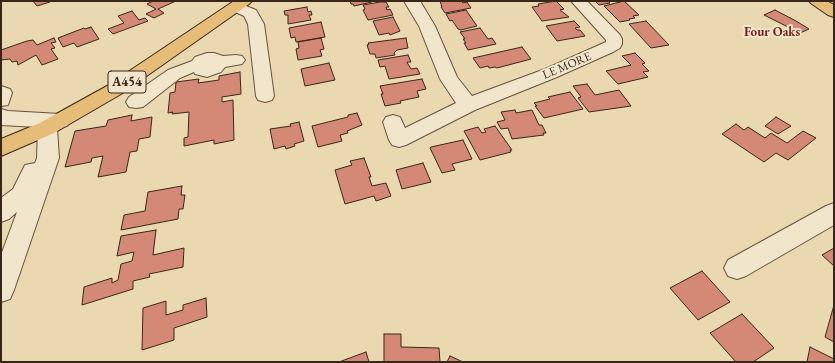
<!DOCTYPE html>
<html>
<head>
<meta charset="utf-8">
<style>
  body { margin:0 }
  #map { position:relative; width:835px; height:363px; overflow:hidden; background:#ead8b1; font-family:"EB Garamond",serif }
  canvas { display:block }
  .frame { position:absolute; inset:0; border:2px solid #382719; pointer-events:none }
</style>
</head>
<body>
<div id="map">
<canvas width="835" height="363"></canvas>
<div class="frame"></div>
</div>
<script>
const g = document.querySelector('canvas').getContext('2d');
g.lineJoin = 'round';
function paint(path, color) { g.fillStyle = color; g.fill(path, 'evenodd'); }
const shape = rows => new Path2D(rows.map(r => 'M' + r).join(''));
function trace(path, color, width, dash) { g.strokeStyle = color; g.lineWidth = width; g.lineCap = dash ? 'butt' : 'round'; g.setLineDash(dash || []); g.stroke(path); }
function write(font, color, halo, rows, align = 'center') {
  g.font = font + ' "EB Garamond",serif'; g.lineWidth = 4; g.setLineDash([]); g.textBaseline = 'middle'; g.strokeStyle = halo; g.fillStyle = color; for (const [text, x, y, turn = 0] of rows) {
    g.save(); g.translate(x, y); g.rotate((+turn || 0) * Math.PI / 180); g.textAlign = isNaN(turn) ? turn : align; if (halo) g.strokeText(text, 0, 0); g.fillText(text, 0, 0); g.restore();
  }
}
const building = shape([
  [33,1,50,1,50,2,37,6,33,1],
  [153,1,176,1,158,9,164,13,154,18,146,14,156,9,147,4,153,1],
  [350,1,371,1,372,2,354,6,353,4,351,4,350,1],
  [440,1,461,1,463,3,467,2,471,8,445,13,441,7,442,7,440,1],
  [556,1,564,9,560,10,569,17,542,21,532,7,539,6,538,4,556,1],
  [595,1,608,1,610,3,599,5,595,1],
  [624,1,639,15,633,16,635,18,629,19,630,20,620,22,604,6,624,1],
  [380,2,386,2,389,7,386,7,387,10,390,9,393,15,368,20,363,10,365,9,363,5,380,2],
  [307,7,308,12,311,11,312,15,309,15,311,20,288,24,288,15,285,15,284,11,307,7],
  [466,10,477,26,461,30,458,29,452,20,450,21,446,14,466,10],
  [775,10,796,21,809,29,800,33,764,15,775,10],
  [132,11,139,20,145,18,148,21,113,34,108,29,124,23,118,16,132,11],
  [393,17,400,31,390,35,389,33,379,35,373,21,393,17],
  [574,21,580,27,575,28,577,30,580,30,585,36,557,41,546,26,574,21],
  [646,21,669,45,651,48,629,24,646,21],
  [321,22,325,37,296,42,295,37,291,38,289,28,321,22],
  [91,27,99,39,77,47,74,43,63,47,58,38,84,28,85,29,91,27],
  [480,28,488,39,492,38,496,44,468,50,464,43,466,43,463,39,465,39,460,32,480,28],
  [54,38,56,42,51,43,55,48,51,49,58,59,42,65,36,55,18,65,17,61,12,62,10,59,1,60,1,50,27,41,33,40,37,45,54,38],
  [321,38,324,49,320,50,322,56,298,60,296,49,299,48,298,42,321,38],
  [406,38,408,48,397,50,394,53,395,55,376,58,375,54,370,54,367,45,369,44,368,43,406,38],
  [522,47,531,59,497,68,495,67,489,68,488,66,480,68,473,58,522,47],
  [635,53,645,63,642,64,649,71,643,72,648,77,618,84,606,71,631,65,622,56,635,53],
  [408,55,411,62,407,62,408,64,411,69,417,68,420,74,389,79,385,66,380,67,378,60,408,55],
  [329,63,335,80,305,86,301,69,329,63],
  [240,72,241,94,222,97,222,102,233,100,234,140,214,144,214,140,184,146,184,138,188,137,189,112,172,114,173,112,168,113,170,93,175,92,176,82,199,79,198,83,219,80,219,76,240,72],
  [422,79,426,89,417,91,419,97,400,101,401,103,385,106,381,94,383,94,380,86,422,79],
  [587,84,595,95,619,90,631,106,589,112,578,98,581,97,573,86,587,84],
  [570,92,583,109,544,118,535,106,537,106,534,103,550,99,548,97,570,92],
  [515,110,516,113,532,110,539,125,542,125,546,133,543,133,544,135,512,139,508,128,501,129,497,122,505,120,501,112,515,110],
  [357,113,362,125,347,131,348,133,340,135,342,141,318,147,312,126,348,117,348,115,357,113],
  [132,115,131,121,152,117,150,137,139,139,137,151,130,152,126,172,98,177,103,156,92,158,91,162,65,167,75,131,106,126,108,120,132,115],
  [776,117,791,126,778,134,765,126,776,117],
  [299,122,304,141,294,144,295,146,286,149,285,146,274,149,270,129,291,126,290,124,299,122],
  [736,124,744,130,748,127,765,138,771,133,787,143,803,131,816,138,788,160,776,153,764,162,722,134,736,124],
  [495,126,512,150,510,150,511,152,480,160,464,131,478,127,482,133,486,132,484,129,495,126],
  [463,140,472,159,452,164,455,170,442,173,430,148,431,147,463,140],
  [364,158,371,177,369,177,372,186,386,183,391,196,376,201,374,196,345,204,335,170,352,165,350,161,364,158],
  [423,163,431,182,402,189,396,170,423,163],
  [182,186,181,195,185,195,183,209,179,209,178,219,121,230,124,215,145,211,148,192,182,186],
  [156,230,153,255,184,248,183,267,149,274,150,277,133,281,133,289,82,305,84,287,112,278,112,283,118,280,121,264,132,261,134,252,117,256,121,236,156,230],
  [834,248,834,266,822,255,834,248],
  [702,271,730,302,698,320,670,288,702,271],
  [206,298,207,317,174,328,174,340,142,350,143,308,166,301,166,315,183,310,183,305,206,298],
  [834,305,834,342,825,337,834,305],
  [742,314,774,348,753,362,736,362,710,333,742,314],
  [384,334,401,334,401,347,439,348,440,362,384,362,384,334],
  [810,347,834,359,834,362,807,362,810,347],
  [366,352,369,362,339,362,366,352],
  [450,356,463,362,447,362,450,356]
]);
paint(building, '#d48977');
trace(building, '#382719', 1);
const minor = shape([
  [404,1,420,1,435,26,457,77,472,96,545,69,606,42,606,40,571,1,587,1,620,35,622,39,622,44,620,48,613,52,557,77,475,110,406,145,399,147,392,145,389,140,383,122,386,117,393,115,400,117,405,128,456,103,440,79,419,26,404,1],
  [236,2,256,10,264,24,274,96,272,100,265,102,258,100,256,96,248,24,244,16,231,10,228,7,231,4,236,2],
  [207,53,214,53,223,56,236,55,242,56,245,60,242,64,225,67,221,72,207,77,195,74,194,72,180,78,143,107,136,108,129,107,126,102,129,97,168,70,192,61,195,57,207,53],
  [1,86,10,89,12,93,8,105,1,106,1,86],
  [1,109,8,111,60,114,67,116,70,121,67,126,57,128,59,158,14,290,10,299,1,302,1,255,17,212,9,219,1,222,1,198,13,189,25,165,35,163,37,158,38,127,1,125,1,109],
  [834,203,834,225,746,276,737,279,728,276,724,268,728,260,826,206,834,203]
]);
const major = shape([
  [234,1,252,1,249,4,121,94,54,133,1,156,1,139,40,123,107,86,234,1],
  [809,1,827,1,834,5,834,17,828,15,812,4,809,1]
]);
trace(minor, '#64533f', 2);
trace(major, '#382719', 2);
paint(minor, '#f1e6cc');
paint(major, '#e5bc78');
write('12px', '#382719', '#f1e6cc', [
  ["LE MORE",567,66,-23]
]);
write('bold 13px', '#7a1f14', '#f1e6cc', [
  ["Four Oaks",772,32]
]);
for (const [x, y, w] of [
  [127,82,38]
]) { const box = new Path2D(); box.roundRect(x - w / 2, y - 11, w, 22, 3); g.fillStyle = '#f1e6cc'; g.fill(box); trace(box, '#382719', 1); }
write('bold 13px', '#382719', null, [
  ["A454",127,82]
]);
</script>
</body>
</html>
